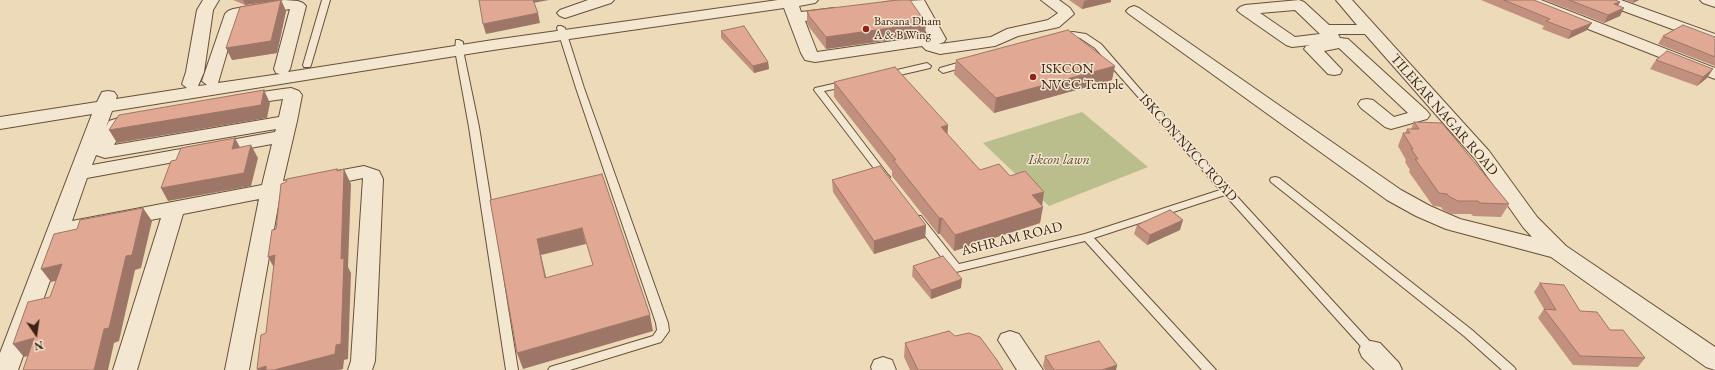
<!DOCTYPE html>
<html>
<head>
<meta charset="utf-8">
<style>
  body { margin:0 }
  #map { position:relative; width:1715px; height:370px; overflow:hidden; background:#ecdab8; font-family:"EB Garamond",serif }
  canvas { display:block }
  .north { position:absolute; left:16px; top:314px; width:40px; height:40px; -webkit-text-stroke:3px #f3e7d1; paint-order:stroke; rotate:167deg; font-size:11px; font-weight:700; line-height:16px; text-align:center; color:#3c2210 }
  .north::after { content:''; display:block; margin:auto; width:14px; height:18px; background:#3c2210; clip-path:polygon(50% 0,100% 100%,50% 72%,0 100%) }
</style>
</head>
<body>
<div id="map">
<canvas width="1715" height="370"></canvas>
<div class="north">N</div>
</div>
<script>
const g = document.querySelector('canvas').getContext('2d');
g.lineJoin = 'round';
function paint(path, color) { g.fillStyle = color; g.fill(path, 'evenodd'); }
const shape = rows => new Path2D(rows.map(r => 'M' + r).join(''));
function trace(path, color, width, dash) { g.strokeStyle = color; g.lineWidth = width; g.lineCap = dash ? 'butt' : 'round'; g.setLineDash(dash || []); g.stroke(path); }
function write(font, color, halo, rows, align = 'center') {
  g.font = font + ' "EB Garamond",serif'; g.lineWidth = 3; g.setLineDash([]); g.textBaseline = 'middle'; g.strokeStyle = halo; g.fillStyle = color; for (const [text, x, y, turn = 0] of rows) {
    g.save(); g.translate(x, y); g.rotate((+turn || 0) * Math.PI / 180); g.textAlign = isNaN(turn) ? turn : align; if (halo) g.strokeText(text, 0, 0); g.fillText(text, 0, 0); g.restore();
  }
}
paint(shape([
  [1082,112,1148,167,1049,206,983,143]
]), '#babe8d');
const service = shape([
  [322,0,330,0,311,65,310,67,304,67,303,65,322,0],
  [558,26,561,26,565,28,584,88,668,323,669,331,661,342,570,370,548,370,550,367,653,336,657,330,656,323,576,88,557,28,558,26],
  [1073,32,1086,34,1101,44,1165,118,1375,347,1377,350,1375,353,1371,355,1367,353,1225,195,1094,238,1216,370,1202,370,1085,241,956,272,952,271,913,220,912,218,913,216,921,216,959,264,1085,234,1220,190,1095,48,1080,38,1073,36,1062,38,1058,36,1059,34,1073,32],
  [456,40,459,40,463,42,463,50,479,127,518,370,506,370,469,127,455,50,456,40],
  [968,60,972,63,971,65,943,73,939,70,940,68,968,60],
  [927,63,931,66,930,68,887,78,883,75,884,73,927,63],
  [846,81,850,84,849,86,824,91,888,175,890,177,888,179,882,179,814,90,815,88,846,81],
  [1275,177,1279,178,1472,330,1514,367,1516,370,1502,370,1464,336,1271,182,1270,180,1271,178,1275,177]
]);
const minor = shape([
  [203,0,219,0,213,10,204,72,198,86,207,85,202,81,225,14,228,11,233,9,284,0,298,1,303,3,306,6,290,69,288,72,493,40,778,0,818,0,815,3,799,6,801,12,834,8,839,10,842,13,839,16,805,21,817,52,928,36,913,8,885,12,880,10,877,7,880,4,885,2,924,0,946,39,944,42,939,44,940,44,991,37,1007,29,1048,20,1058,13,1041,0,1059,0,1070,8,1074,14,1059,27,1018,36,995,46,940,54,926,50,922,46,815,62,805,60,801,53,784,8,493,50,112,111,106,127,109,121,131,114,137,115,140,119,137,123,123,129,114,145,279,117,283,99,241,105,235,104,232,100,235,96,241,95,283,89,291,88,299,91,302,95,297,121,283,181,364,166,379,171,383,179,375,361,372,370,348,370,351,361,363,178,280,195,249,370,225,370,259,199,183,214,137,370,113,370,161,218,66,236,18,370,0,370,0,353,92,114,0,129,0,117,97,102,102,92,108,91,114,92,117,96,116,99,187,88,182,84,186,72,197,10,203,0],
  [290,9,274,69,276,73,280,74,218,83,237,18,290,9],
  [276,129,275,132,92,165,96,155,105,158,276,129],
  [272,144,262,185,72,221,87,178,272,144],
  [588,0,614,0,611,3,565,18,560,16,557,13,560,10,588,0],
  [1299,0,1304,2,1329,25,1357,25,1336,0,1352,0,1489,151,1537,217,1566,246,1715,347,1715,370,1706,367,1551,257,1446,229,1416,216,1387,200,1129,14,1126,11,1129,8,1134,6,1139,8,1401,190,1430,206,1460,219,1532,237,1523,227,1475,159,1365,34,1338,34,1340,38,1348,39,1427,111,1430,115,1427,119,1391,129,1385,127,1361,108,1358,104,1361,100,1367,99,1373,100,1394,117,1408,113,1339,48,1324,51,1342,70,1340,74,1334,75,1328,74,1304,49,1306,46,1310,45,1292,47,1286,45,1240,13,1237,10,1240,7,1245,5,1299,0],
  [1295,10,1320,34,1295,37,1260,13,1295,10],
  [1519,0,1541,0,1715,68,1715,79,1522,3,1519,0],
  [1599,0,1621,0,1715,34,1715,45,1602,3,1599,0],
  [1700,0,1715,0,1715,7,1703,3,1700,0],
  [1010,331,1019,334,1043,370,1017,370,998,340,1001,334,1010,331],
  [1371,341,1380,343,1399,363,1402,370,1375,370,1362,357,1359,350,1362,343,1371,341],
  [883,357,892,360,896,370,872,370,871,367,874,360,883,357]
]);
trace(service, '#68503a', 2);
trace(minor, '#68503a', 2);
paint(service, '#f3e7d1');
paint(minor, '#f3e7d1');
paint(shape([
  [233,0,281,0,286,11,277,53,232,60,271,1,245,5],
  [1069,0,1111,0,1111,2,1082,9],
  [1481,0,1534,0,1587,30,1568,39,1542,29,1544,26],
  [1545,0,1615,0,1620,2,1618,6,1620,16,1604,23],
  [1625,0,1639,0,1633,3],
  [807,11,925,35,826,49,809,27,807,23],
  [721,31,768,62,769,69,754,73,721,38],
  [1663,36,1715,37,1715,66,1658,44],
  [956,60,1112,80,994,113,954,74],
  [1656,60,1713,69,1707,78,1697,86,1650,69],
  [834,82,948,125,947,134,980,170,1010,176,1042,206,1040,223,954,251,940,234,938,234,892,176,892,171,834,97],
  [1414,122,1509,204,1501,217,1473,216,1471,214,1451,214,1443,210,1441,207,1433,206,1409,172,1410,170,1405,162,1406,160,1398,146,1403,133,1405,133,1407,129,1411,129],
  [832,180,926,225,925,238,874,254,833,192],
  [1137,225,1180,230,1147,245,1134,234],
  [913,266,961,288,931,299,912,276],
  [1540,283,1580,311,1610,330,1645,358,1638,367,1573,365,1538,318,1544,309,1534,292],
  [955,336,1003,370,910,370,904,357,905,343],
  [1045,356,1117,365,1116,370,1045,370,1043,366]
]), '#c2907e');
paint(shape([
  [243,0,281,0,245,5],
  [281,0,286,11,277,53,232,60,226,48],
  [532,0,549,0,533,3],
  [1088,0,1111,0,1111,2,1082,9,1084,1],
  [1634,0,1639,0,1633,3],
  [1620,2,1615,10,1614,4],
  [1624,8,1620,16,1604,23,1608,15],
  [538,13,540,23,486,34,483,24],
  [926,23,925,35,826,49,826,37],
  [1592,23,1587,30,1568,39,1572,31],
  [768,62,769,69,754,73,753,66],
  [1115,66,1112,80,994,113,996,98],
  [1713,69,1707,78,1697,86,1703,77],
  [264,90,270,103,267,118,117,143,109,130],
  [948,125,947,140,941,127],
  [235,138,242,151,232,149],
  [251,145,258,158,251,186,168,201,161,188],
  [337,169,344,184,344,169,351,184,348,267,351,273,348,359,344,360,343,369,339,370,274,370,341,259],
  [1044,192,1042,207,1032,195],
  [1043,207,1040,223,954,251,955,235],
  [143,208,152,221,141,268,135,270,119,341,114,343,108,370,94,370,104,329,126,256],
  [939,218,942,218,940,234,938,234],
  [1183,220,1180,230,1147,245,1150,235],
  [926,225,925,238,874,254,874,241],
  [582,228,586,244,541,255,550,294,545,278,537,239],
  [275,255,276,271,268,257],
  [62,264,72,277,51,282,41,269],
  [962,279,961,288,931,299,931,290],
  [650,315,653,331,523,369,517,353],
  [34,338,45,352,24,357,13,344],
  [1117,365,1116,370,1102,370],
  [266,366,269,370,258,370,257,369]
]), '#9e7667');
const building = shape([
  [281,0,271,41,226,48,240,7,281,0],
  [479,0,533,0,538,13,483,24,479,0],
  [898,0,910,0,926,23,826,37,809,16,807,11,898,0],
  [1504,0,1534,0,1592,23,1572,31,1546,21,1550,19,1504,0],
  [1569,0,1615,0,1620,2,1614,4,1624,8,1608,15,1569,0],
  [1683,25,1715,37,1715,57,1663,36,1683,25],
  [744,26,768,62,753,66,721,31,744,26],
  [1068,30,1115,66,996,98,956,60,1068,30],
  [1667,51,1713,69,1703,77,1656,60,1667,51],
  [895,67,948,125,941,127,980,170,999,164,1010,176,1025,171,1044,192,1032,195,1043,207,955,235,942,218,939,218,893,160,896,160,834,82,895,67],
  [264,90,261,105,109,130,119,115,264,90],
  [1414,122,1442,123,1509,204,1480,203,1478,201,1458,201,1450,197,1447,194,1439,193,1415,159,1418,159,1411,149,1413,149,1403,133,1410,133,1407,129,1419,129,1414,122],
  [235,138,232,149,251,145,244,173,161,188,171,161,176,160,181,148,235,138],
  [880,166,926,225,874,241,832,180,880,166],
  [337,169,337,171,344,169,341,259,344,258,341,344,336,345,335,354,274,370,266,370,266,366,257,369,261,335,266,333,275,255,268,257,272,230,276,229,281,184,286,182,287,179,337,169],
  [602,174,650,315,517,353,490,200,602,174],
  [582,228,593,265,545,278,537,239,582,228],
  [143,208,132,255,126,256,109,328,104,329,94,370,23,370,34,338,13,344,28,302,50,297,62,264,41,269,54,234,77,229,80,220,143,208],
  [1170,210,1183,220,1150,235,1137,225,1170,210],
  [943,256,962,279,931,290,913,266,943,256],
  [1540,283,1564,285,1580,311,1597,312,1610,330,1623,330,1645,358,1580,356,1544,309,1556,310,1540,283],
  [949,331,955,336,969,333,980,337,997,360,1003,370,918,370,905,343,949,331],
  [1099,341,1117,365,1102,370,1054,370,1045,356,1099,341]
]);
paint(building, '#e1a893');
trace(building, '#9e7667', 1);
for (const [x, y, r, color] of [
  [866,29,4,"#8f2418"],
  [1033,77,4,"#8f2418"]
]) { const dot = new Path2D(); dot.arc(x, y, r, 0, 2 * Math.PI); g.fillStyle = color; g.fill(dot); trace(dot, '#f3e7d1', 1.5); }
write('12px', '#3c2210', '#f3e7d1', [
  ["Barsana Dham",874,22],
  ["A & B Wing",874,36]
], 'left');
write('14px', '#3c2210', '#f3e7d1', [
  ["ISKCON",1041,69],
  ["NVCC Temple",1041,85]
], 'left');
write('14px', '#3c2210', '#f3e7d1', [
  ["TILEKAR NAGAR ROAD",1444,115,49],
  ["ISKCON NVCC ROAD",1188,148,48],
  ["ASHRAM ROAD",1012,239,-14]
]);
write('italic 14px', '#5c492f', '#f3e7d1', [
  ["Iskcon lawn",1059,160]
]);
</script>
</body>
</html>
